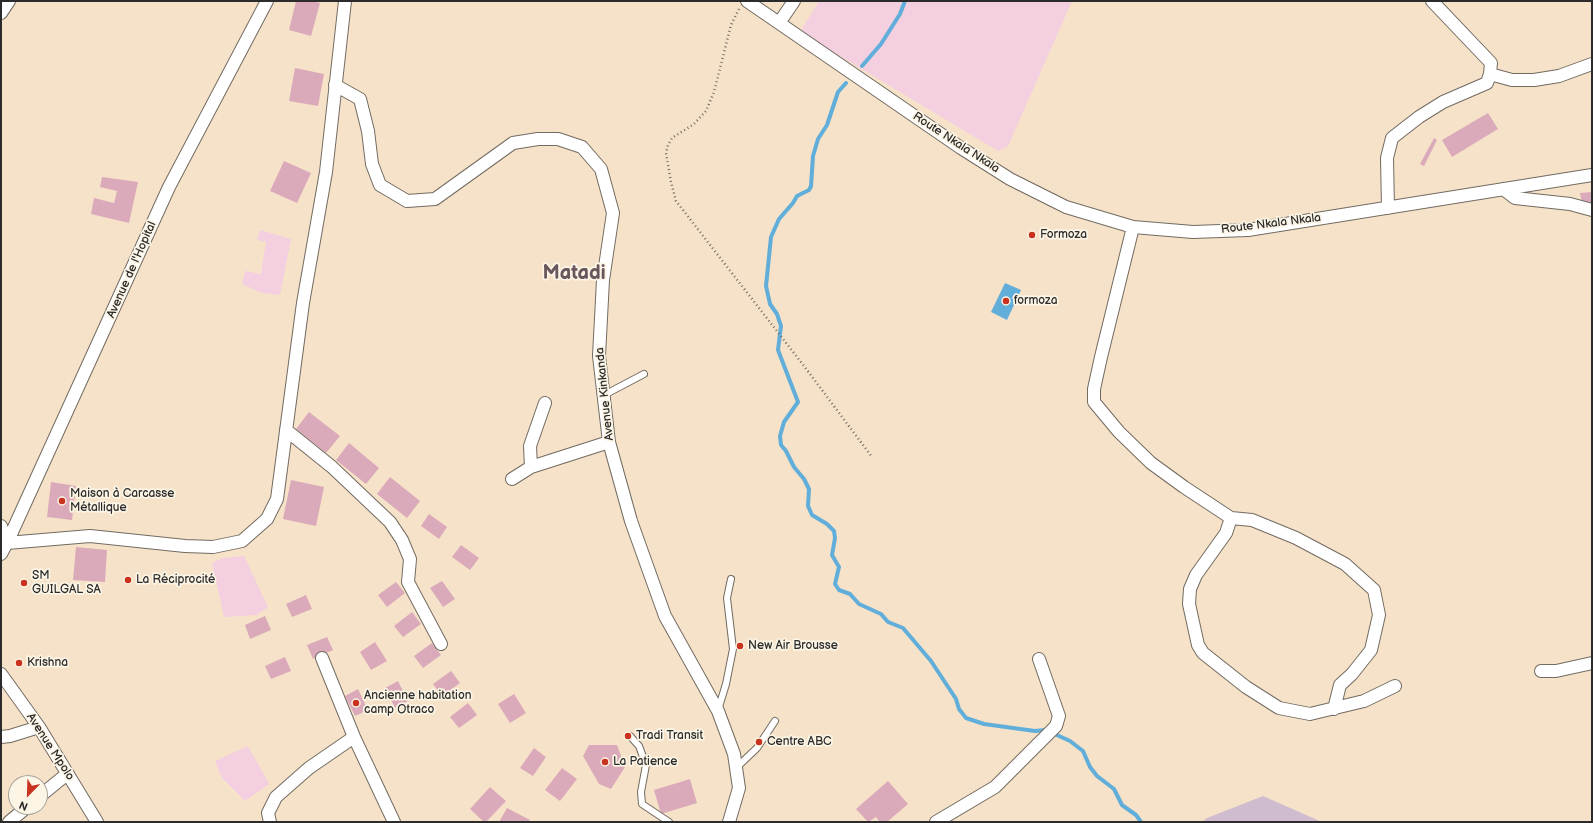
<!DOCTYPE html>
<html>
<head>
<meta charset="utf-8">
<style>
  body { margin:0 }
  #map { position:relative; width:1593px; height:823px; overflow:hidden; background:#f6e2c8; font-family:"Balsamiq Sans",sans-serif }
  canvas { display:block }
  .frame { position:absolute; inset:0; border:2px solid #2b2b2b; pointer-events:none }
  .north { position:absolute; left:8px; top:775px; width:40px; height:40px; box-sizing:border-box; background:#fcf5e5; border:1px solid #a8a49b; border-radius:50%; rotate:203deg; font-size:11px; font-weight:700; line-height:16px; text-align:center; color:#2b2b2b }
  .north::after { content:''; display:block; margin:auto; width:14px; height:18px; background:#c8321e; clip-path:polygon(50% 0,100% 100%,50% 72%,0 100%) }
</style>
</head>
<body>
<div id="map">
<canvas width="1593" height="823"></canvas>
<div class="frame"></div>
<div class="north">N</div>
</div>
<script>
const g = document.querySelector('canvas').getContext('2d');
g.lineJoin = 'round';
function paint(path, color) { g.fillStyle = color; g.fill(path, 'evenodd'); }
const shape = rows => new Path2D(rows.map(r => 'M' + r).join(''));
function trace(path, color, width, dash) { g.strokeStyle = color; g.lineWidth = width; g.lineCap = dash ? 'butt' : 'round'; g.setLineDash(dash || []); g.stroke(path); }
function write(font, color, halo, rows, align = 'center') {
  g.font = font + ' "Balsamiq Sans",sans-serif'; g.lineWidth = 3.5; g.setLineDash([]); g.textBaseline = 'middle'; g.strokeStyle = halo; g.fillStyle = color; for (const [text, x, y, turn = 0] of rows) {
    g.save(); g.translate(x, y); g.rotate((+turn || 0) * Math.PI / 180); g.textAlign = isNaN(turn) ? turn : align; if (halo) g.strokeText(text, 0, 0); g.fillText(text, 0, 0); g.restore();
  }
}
paint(shape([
  [819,1,1072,1,1008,146,998,151,800,32],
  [260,230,291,239,280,295,262,293,242,284,245,271,261,274,266,242,257,240],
  [244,556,268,607,257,615,224,617,212,563,223,558],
  [248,746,269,784,245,801,222,778,215,761]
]), '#f3cfe0');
paint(shape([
  [1263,796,1322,822,1202,822,1207,818]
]), '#cfbdcf');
paint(shape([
  [1005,283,1021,290,1007,320,991,312]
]), '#60aed9');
trace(shape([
  [862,66,881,44,900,14,905,1],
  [846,83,838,92,827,125,818,139,813,156,811,186,809,190,797,196,793,203,779,219,771,237,766,286,770,304,777,314,781,326,778,350,798,402,784,422,780,436,781,445,786,451,794,467,804,479,809,489,808,506,812,515,827,524,834,531,835,538,832,555,839,567,835,584,839,590,850,594,859,604,881,614,888,622,903,628,931,661,956,699,959,709,966,718,984,724,1035,731,1046,730,1070,741,1083,751,1090,767,1097,776,1114,789,1122,805,1136,815,1141,822]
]), '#60aed9', 4);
paint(shape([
  [296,1,311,1,320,3,311,36,289,30],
  [295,68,324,74,318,106,289,101],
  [1488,113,1498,129,1452,157,1442,140],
  [1434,138,1437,140,1424,166,1420,164],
  [284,161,311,173,297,203,270,191],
  [102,177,138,182,129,223,91,214,94,198,114,203,117,191,100,187],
  [1592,192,1592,206,1582,203,1580,193],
  [309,412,340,436,326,453,296,429],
  [349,443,379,468,366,484,336,460],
  [390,477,420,501,407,518,377,494],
  [291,480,324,487,316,526,283,519],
  [51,482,76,486,72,520,47,517],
  [429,514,447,527,439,539,421,526],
  [461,545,479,558,470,570,452,557],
  [76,547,107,550,105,582,73,580],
  [442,581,455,599,443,607,430,588],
  [396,582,405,593,387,607,378,595],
  [306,595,312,609,292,617,286,604],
  [412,612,421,624,403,637,394,626],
  [265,616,271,630,250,639,245,625],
  [327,637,333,650,313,659,307,645],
  [375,642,387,661,371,670,360,652],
  [432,643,441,655,423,668,414,656],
  [285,657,291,671,271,679,265,666],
  [451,671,460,683,442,696,433,684],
  [398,681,408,701,395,708,385,688],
  [358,689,368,710,355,716,345,696],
  [514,694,526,713,510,723,498,704],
  [468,703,477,715,459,728,450,717],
  [589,745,617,745,625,767,611,789,599,784,583,756],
  [534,748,546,757,533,776,520,768],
  [562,768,577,779,560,801,545,790],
  [690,779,697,803,661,814,654,790],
  [888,781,908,804,887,822,880,822,876,817,868,822,856,809],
  [490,787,506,801,486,822,484,822,470,809],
  [507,808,530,820,529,822,499,822]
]), '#dbaaba');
const service = shape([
  [604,395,644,374],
  [718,710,726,684,733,649,727,598,731,579],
  [630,736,639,746,646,765,641,792,642,804,669,822],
  [736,768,757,748,775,721]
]);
const minor = shape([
  [267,1,169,187,7,543,90,536,185,546,213,547,242,541,267,519,277,499,303,303,326,172,345,1],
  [747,1,961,148,1010,179,1066,207,1133,227,1193,232,1248,230,1592,175],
  [1,13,9,1],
  [779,23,794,1],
  [1490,74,1512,80,1534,80,1559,76,1592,64],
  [335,85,360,99,368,131,372,164,380,185,407,201,435,199,513,143,538,139,558,139,582,147,601,169,613,213,603,280,599,356,609,442,631,521,665,616,718,711,734,754,739,788,729,822],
  [1503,189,1515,198,1570,204,1592,210],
  [1388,208,1387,158,1392,138,1419,117,1443,102,1487,83,1490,74,1491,63,1432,1],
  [1133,227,1101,357,1094,389,1094,402,1119,432,1151,463,1184,487,1231,518,1226,533,1196,575,1190,589,1189,604,1198,645,1203,653,1246,687,1279,708,1310,714,1364,701,1395,686],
  [286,430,332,467,390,522,402,540,410,559,408,582,441,644],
  [531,467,530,446,545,403],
  [512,479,531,467,609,442],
  [1231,518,1252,520,1296,538,1345,564,1374,590,1379,615,1371,650,1352,674,1340,685,1334,709],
  [1,526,7,543,1,554],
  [322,658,354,737,394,822],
  [1541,671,1556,671,1592,663],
  [1,674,39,727,97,822],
  [1,737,10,736,39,727],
  [40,796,67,774],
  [9,822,27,807],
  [270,822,268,813,276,797,309,768,354,737],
  [936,822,995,787,1056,726,1059,716,1039,659]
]);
trace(service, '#726b62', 8);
trace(minor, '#726b62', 14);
trace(shape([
  [739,9,731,25,714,92,706,111,694,124,672,138,668,145,666,153,671,182,676,201,804,366,872,457]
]), '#726b62', 2.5, [1, 3]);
trace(service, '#fff', 6);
trace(minor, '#fff', 12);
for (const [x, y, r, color] of [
  [1032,235,4,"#c8321e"],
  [1006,301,4,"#c8321e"],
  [62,501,4,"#c8321e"],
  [128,580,4,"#c8321e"],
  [24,583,4,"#c8321e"],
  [740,646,4,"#c8321e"],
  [19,663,4,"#c8321e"],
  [356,703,4,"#c8321e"],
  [628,736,4,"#c8321e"],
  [759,742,4,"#c8321e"],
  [605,762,4,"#c8321e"]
]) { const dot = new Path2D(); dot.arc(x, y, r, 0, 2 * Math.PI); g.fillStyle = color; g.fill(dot); trace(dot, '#fcf5e5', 1.5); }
write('12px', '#2b2b2b', '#fcf5e5', [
  ["Route Nkala Nkala",956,143,33],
  ["Route Nkala Nkala",1271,224,-7],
  ["Avenue de l'Hopital",132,270,-66],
  ["Avenue Kinkanda",605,394,-96],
  ["Avenue Mpolo",50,747,57]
]);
write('12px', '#2b2b2b', '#fcf5e5', [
  ["Formoza",1040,235],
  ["formoza",1014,301],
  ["Maison à Carcasse",70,494],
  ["Métallique",70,508],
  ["SM",32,576],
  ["GUILGAL SA",32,590],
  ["La Réciprocité",136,580],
  ["New Air Brousse",748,646],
  ["Krishna",27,663],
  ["Ancienne habitation",364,696],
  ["camp Otraco",364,710],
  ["Tradi Transit",636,736],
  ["Centre ABC",767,742],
  ["La Patience",613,762]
], 'left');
write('bold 20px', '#69575d', '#fcf5e5', [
  ["Matadi",574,274]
]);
</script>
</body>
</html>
